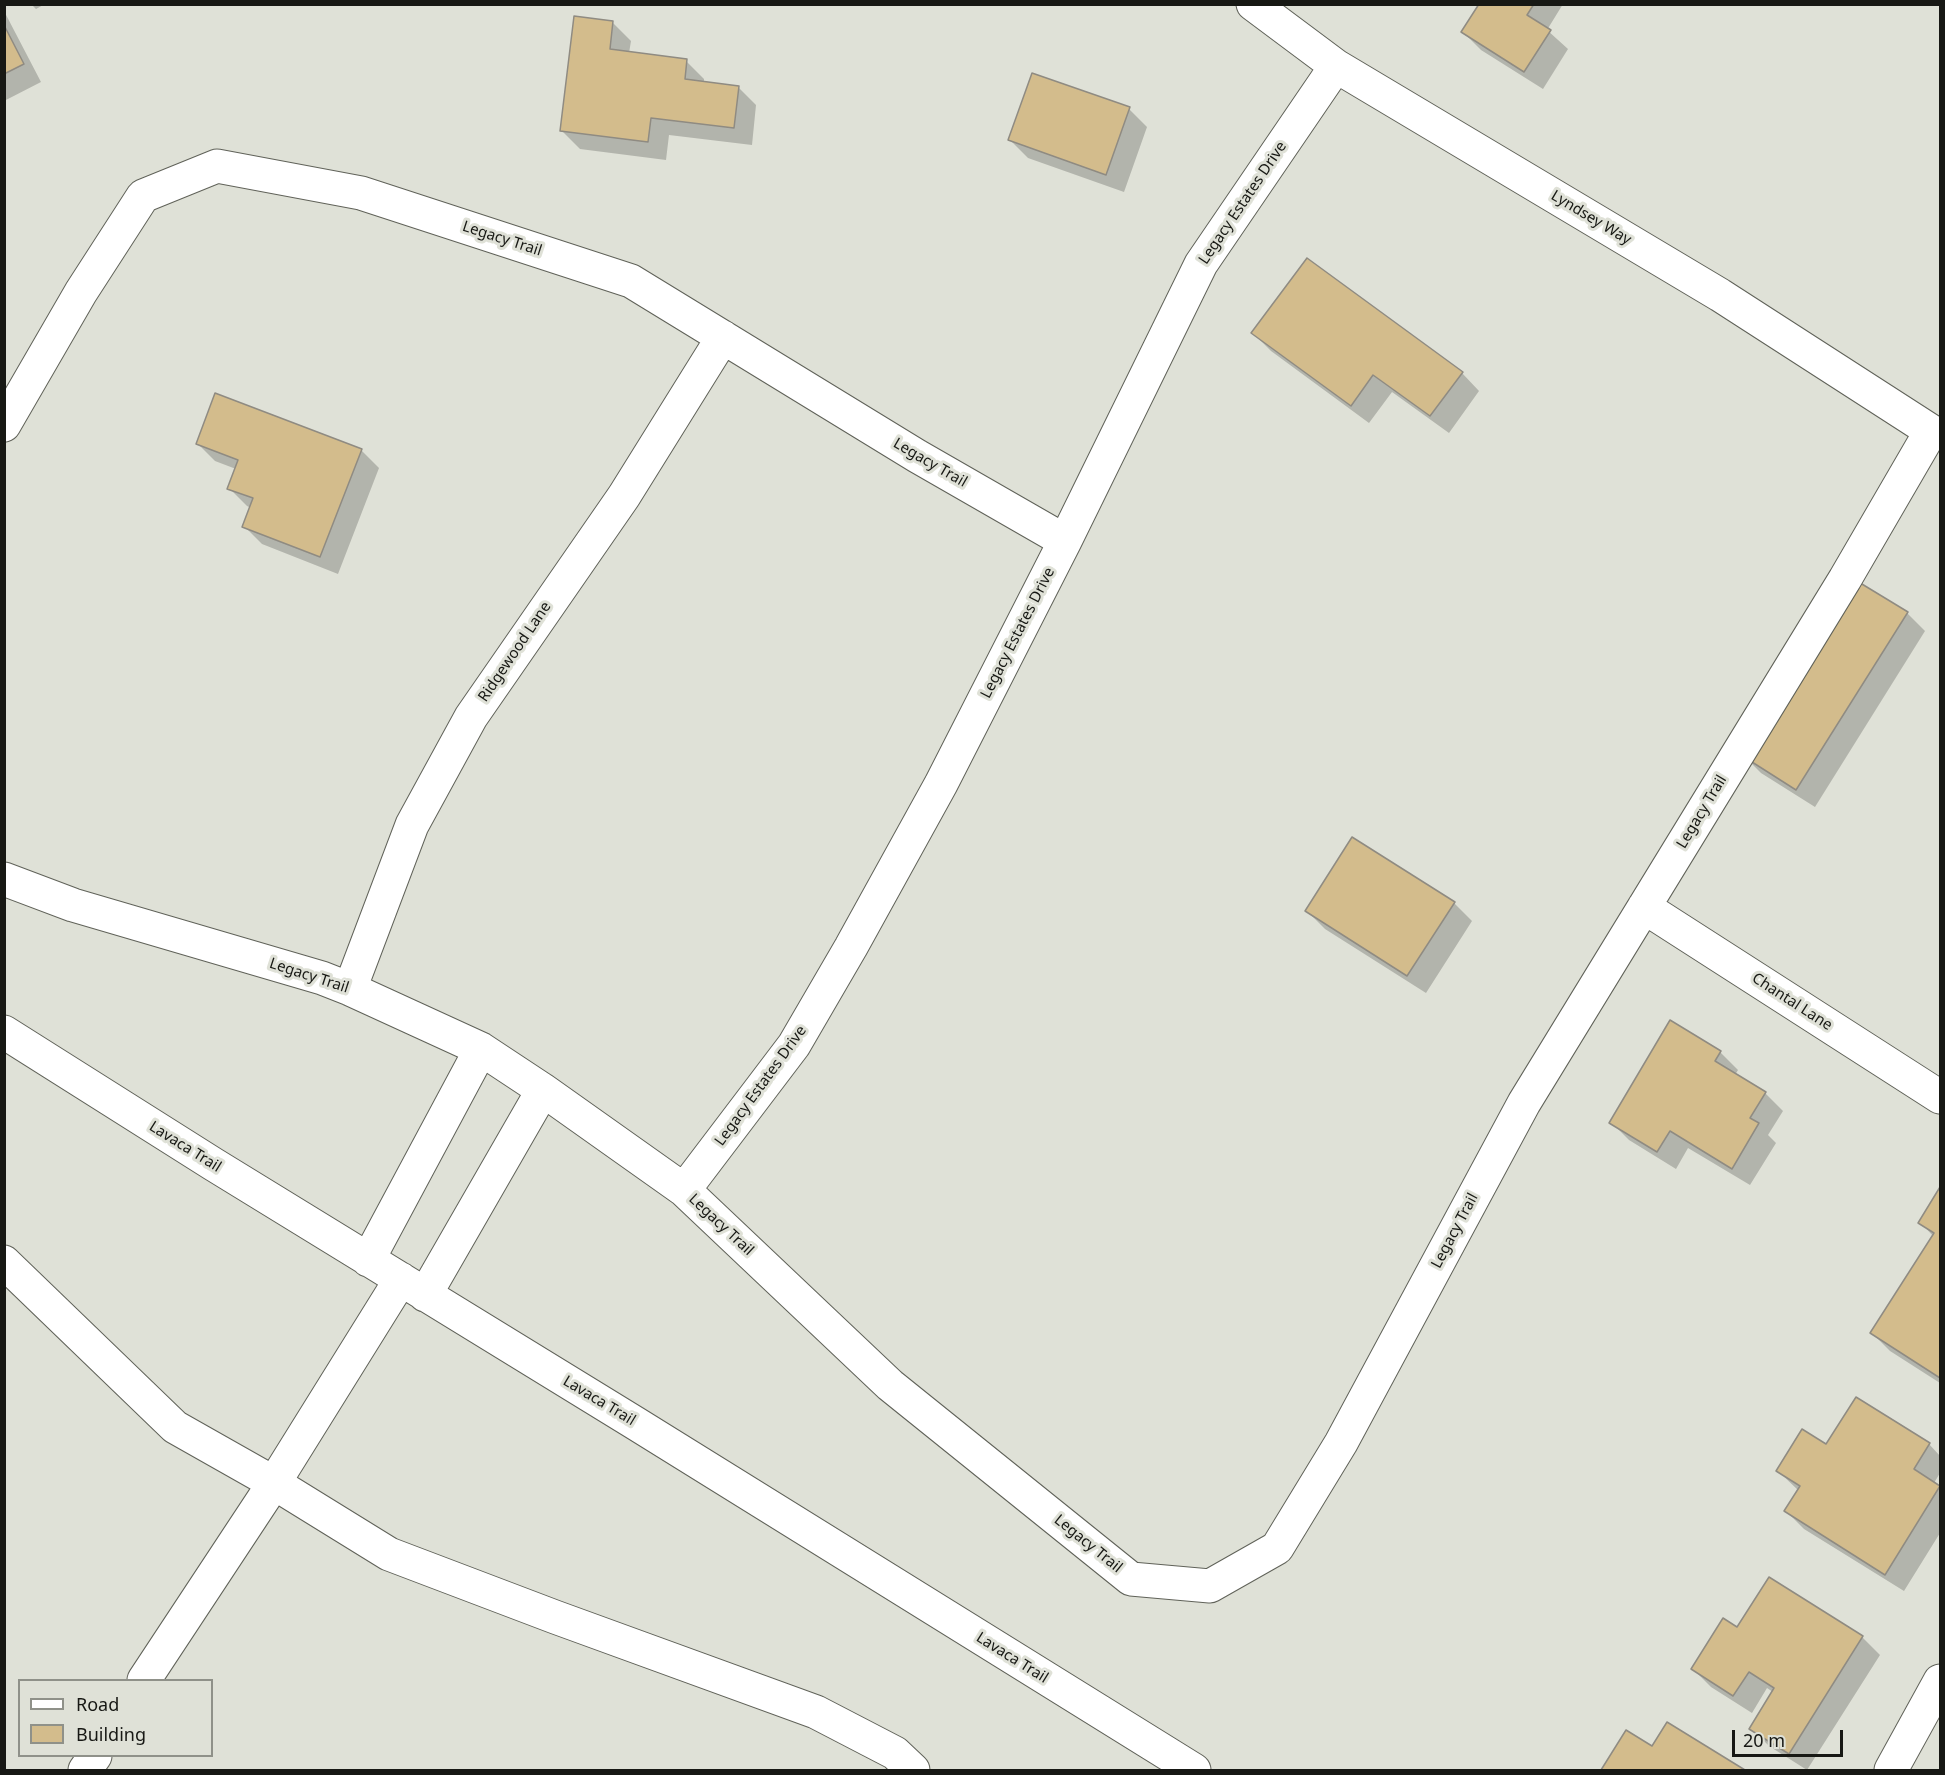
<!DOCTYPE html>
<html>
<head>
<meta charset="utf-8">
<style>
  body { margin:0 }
  #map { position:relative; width:1945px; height:1775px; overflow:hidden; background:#dfe1d7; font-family:"Noto Sans",sans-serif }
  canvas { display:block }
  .frame { position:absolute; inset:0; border:6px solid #171814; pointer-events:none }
  .legend { position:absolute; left:18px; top:1679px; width:195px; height:78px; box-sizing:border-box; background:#dfe1d7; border:2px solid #8f9189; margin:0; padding:8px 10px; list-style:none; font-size:18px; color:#171814 }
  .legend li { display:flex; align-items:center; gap:12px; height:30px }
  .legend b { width:30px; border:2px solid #8f9189 }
  .scale { position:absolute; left:1732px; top:1730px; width:111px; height:27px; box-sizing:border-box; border:3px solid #171814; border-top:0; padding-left:8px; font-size:18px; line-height:21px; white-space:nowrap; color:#171814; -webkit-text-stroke:4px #dfe1d7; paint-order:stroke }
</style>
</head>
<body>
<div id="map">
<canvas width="1945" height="1775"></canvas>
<div class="frame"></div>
<ul class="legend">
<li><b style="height:8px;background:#fff"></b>Road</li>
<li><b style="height:16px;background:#d3bc8c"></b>Building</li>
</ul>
<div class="scale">20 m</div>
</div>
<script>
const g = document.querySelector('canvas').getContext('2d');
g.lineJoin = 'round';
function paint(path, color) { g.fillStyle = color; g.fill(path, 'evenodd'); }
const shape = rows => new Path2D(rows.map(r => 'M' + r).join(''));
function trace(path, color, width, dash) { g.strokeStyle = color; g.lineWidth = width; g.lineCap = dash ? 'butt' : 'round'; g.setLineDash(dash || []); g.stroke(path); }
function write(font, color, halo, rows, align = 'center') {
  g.font = font + ' "Noto Sans",sans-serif'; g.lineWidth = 6; g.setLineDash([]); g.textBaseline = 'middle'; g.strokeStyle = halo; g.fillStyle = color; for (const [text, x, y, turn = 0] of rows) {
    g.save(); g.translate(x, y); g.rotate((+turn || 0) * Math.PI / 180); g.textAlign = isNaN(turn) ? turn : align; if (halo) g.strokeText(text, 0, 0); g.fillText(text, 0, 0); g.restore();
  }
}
paint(shape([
  [31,4,45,4,36,9],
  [1481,4,1563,4,1547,30,1568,49,1543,89,1481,50,1463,32],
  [4,11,41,82,4,101],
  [613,23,631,41,629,53,686,61,704,79,704,83,738,87,756,105,752,145,669,135,666,160,580,149,562,131],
  [1033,75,1129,109,1147,127,1124,192,1028,158,1010,140],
  [1253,333,1462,373,1479,391,1449,433,1392,392,1369,423,1271,351],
  [197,443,361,450,379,468,338,574,262,544,244,526,251,508,247,506,229,488,236,469,215,461],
  [1907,613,1925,631,1815,807,1761,773,1743,755],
  [1454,903,1472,921,1426,993,1325,929,1307,911],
  [1720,1052,1738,1070,1735,1075,1765,1093,1783,1111,1768,1135,1776,1143,1750,1185,1688,1148,1676,1169,1629,1140,1611,1122],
  [1940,1190,1940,1383,1890,1351,1872,1333,1934,1237,1920,1222],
  [1857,1399,1929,1444,1940,1456,1940,1473,1934,1483,1940,1488,1940,1533,1904,1591,1804,1529,1786,1511,1799,1491,1778,1471,1827,1446],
  [1738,1629,1862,1637,1880,1655,1807,1770,1769,1746,1751,1728,1773,1692,1767,1688,1752,1713,1711,1687,1693,1669],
  [1668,1724,1742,1770,1603,1770,1627,1732,1653,1748]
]), '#0003');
const building = shape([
  [1479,4,1534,4,1527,15,1551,30,1524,72,1461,32,1479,4],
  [574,16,613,21,610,49,687,59,685,79,739,86,734,128,651,118,648,142,560,131,574,16],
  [4,25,24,64,4,74,4,25],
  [1032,73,1130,107,1106,175,1008,140,1032,73],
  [1307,258,1463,372,1430,416,1373,375,1351,406,1251,333,1307,258],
  [215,393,362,449,320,557,242,527,253,498,227,489,238,460,196,444,215,393],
  [1852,578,1908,612,1796,790,1741,755,1852,578],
  [1352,837,1455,902,1407,976,1305,911,1352,837],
  [1670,1020,1721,1051,1715,1061,1766,1092,1750,1118,1759,1123,1732,1169,1670,1131,1657,1152,1609,1123,1670,1020],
  [1940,1187,1940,1378,1870,1333,1934,1233,1918,1223,1940,1187],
  [1856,1397,1930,1443,1914,1469,1940,1486,1885,1575,1784,1511,1800,1486,1776,1471,1802,1429,1826,1444,1856,1397],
  [1769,1577,1863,1636,1789,1754,1749,1729,1774,1688,1749,1672,1733,1696,1691,1669,1723,1618,1737,1627,1769,1577],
  [1667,1722,1745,1770,1601,1770,1626,1730,1652,1746,1667,1722]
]);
paint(building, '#d3bc8c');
trace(building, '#8f8b82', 1.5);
const minor = shape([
  [4,425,81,292,143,196,217,166,361,193,631,281,917,456,1065,541],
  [4,879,73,905,322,978,350,989,481,1049,543,1090,684,1190,890,1385,1131,1579,1210,1586,1277,1548,1341,1443,1524,1103,1845,579,1931,431,1720,295,1336,66,1253,4],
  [1644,907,1940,1097],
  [350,989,412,825,471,717,624,496,723,337],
  [4,1032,213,1164,635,1423,1194,1770],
  [684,1190,794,1045,851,947,941,784,1065,541,1201,264,1336,66],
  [368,1260,481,1049],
  [4,1262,175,1427,274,1483,389,1554,555,1617,816,1712,895,1753,913,1770],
  [425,1295,543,1090],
  [144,1680,274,1483,401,1279],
  [85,1770,95,1756],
  [1891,1770,1940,1681]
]);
trace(minor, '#606259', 35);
trace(minor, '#fff', 33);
write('15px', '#171814', '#dfe1d7', [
  ["Legacy Estates Drive",1243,203,-56],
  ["Lyndsey Way",1591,218,31],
  ["Legacy Trail",502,239,18],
  ["Legacy Trail",930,463,30],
  ["Legacy Estates Drive",1018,633,-63],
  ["Ridgewood Lane",515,652,-56],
  ["Legacy Trail",1702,812,-59],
  ["Legacy Trail",309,976,18],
  ["Chantal Lane",1792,1002,33],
  ["Legacy Estates Drive",761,1086,-54],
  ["Lavaca Trail",185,1147,32],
  ["Legacy Trail",721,1225,43],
  ["Legacy Trail",1455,1231,-62],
  ["Lavaca Trail",599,1401,31],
  ["Legacy Trail",1088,1544,39],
  ["Lavaca Trail",1012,1658,32]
]);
</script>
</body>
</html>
